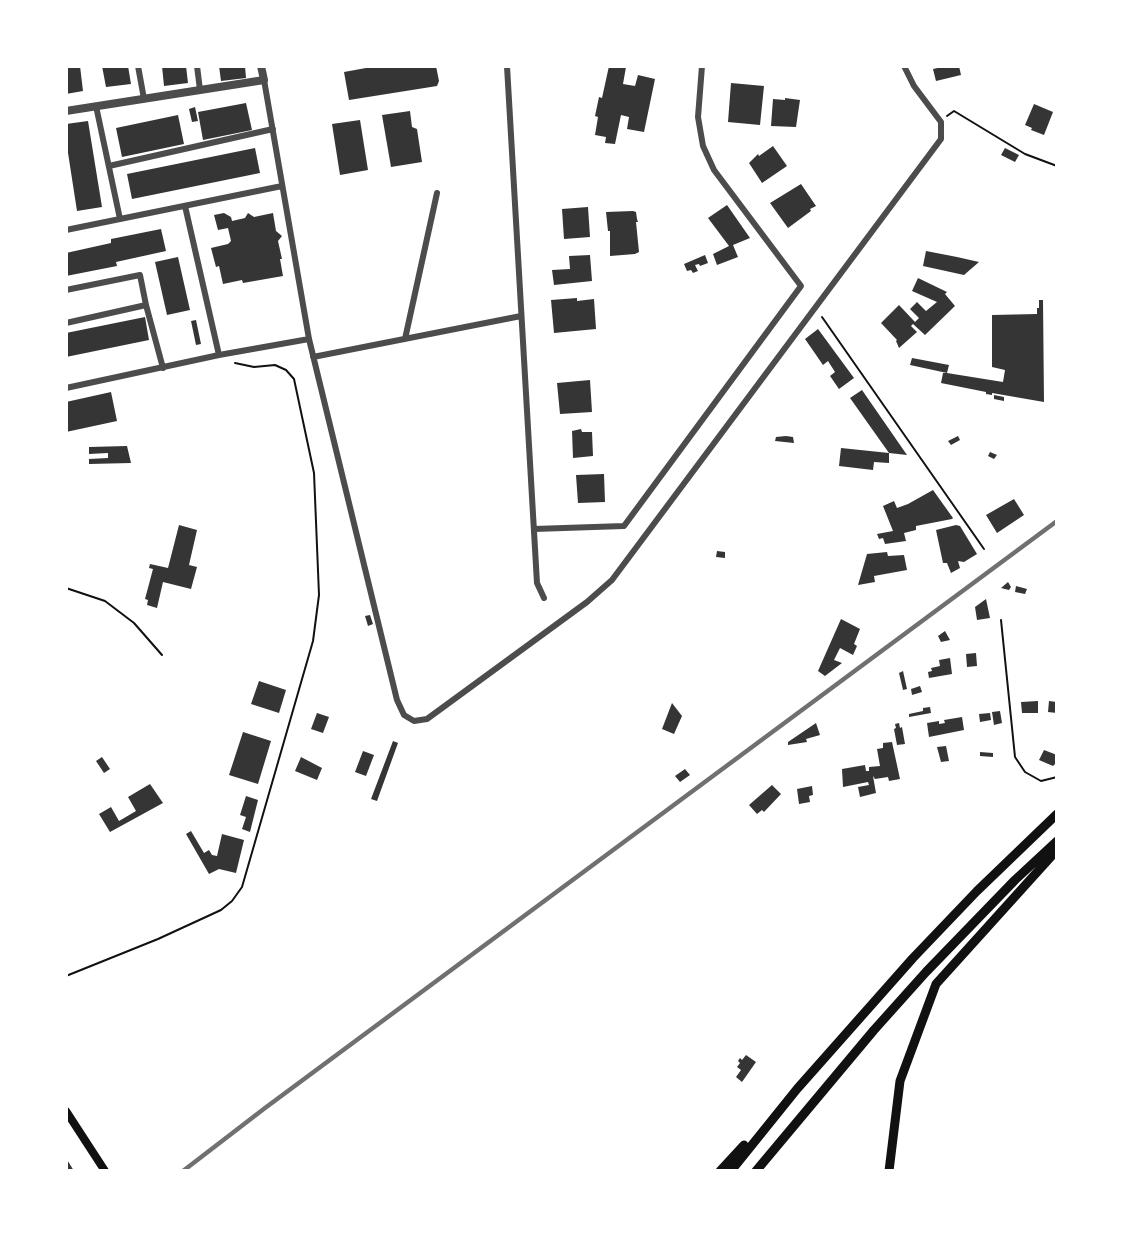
<!DOCTYPE html>
<html>
<head>
<meta charset="utf-8">
<style>
  body { margin:0 }
  #map { position:relative; width:1123px; height:1237px; overflow:hidden; background:#fff; font-family:Merriweather,serif }
  canvas { display:block }
  .frame { position:absolute; inset:0; border:68px solid #fff; pointer-events:none }
</style>
</head>
<body>
<div id="map">
<canvas width="1123" height="1237"></canvas>
<div class="frame"></div>
</div>
<script>
const g = document.querySelector('canvas').getContext('2d');
g.lineJoin = 'round';
function paint(path, color) { g.fillStyle = color; g.fill(path, 'evenodd'); }
const shape = rows => new Path2D(rows.map(r => 'M' + r).join(''));
function trace(path, color, width, dash) { g.strokeStyle = color; g.lineWidth = width; g.lineCap = dash ? 'butt' : 'round'; g.setLineDash(dash || []); g.stroke(path); }
paint(shape([
  [66,66,80,66,83,91,66,94],
  [102,66,128,66,131,84,106,87],
  [162,66,186,66,188,83,164,86],
  [219,66,245,66,246,78,221,81],
  [377,66,436,66,439,81,437,86,349,100,344,72],
  [609,66,626,67,623,84,635,86,638,75,655,79,644,132,627,129,629,117,621,115,615,144,605,143,606,137,595,135,598,117,595,116,599,97,602,98],
  [947,66,959,66,961,75,936,81,933,69],
  [731,83,764,86,760,125,728,122],
  [785,98,800,100,796,127,771,126,773,99,785,100],
  [246,103,252,130,203,140,198,112],
  [1034,104,1053,112,1044,135,1031,130,1032,128,1025,125],
  [195,107,198,121,192,122,189,109],
  [410,111,412,127,417,129,422,162,391,167,382,115],
  [178,115,184,144,122,157,116,128],
  [360,120,368,170,340,175,332,124],
  [88,121,102,207,77,211,66,140,66,124],
  [773,146,787,166,762,183,749,163,758,154,759,156],
  [255,148,260,173,132,199,127,174],
  [1005,148,1019,155,1015,162,1001,155],
  [801,184,816,206,810,209,811,211,788,228,770,203],
  [727,205,750,238,733,245,738,257,717,265,713,254,729,246,708,218],
  [588,207,590,237,564,239,562,209],
  [633,211,636,212,637,219,638,222,636,222,639,252,635,254,610,256,610,231,608,231,606,212],
  [224,213,231,217,232,221,245,218,248,213,254,217,273,213,276,231,282,236,278,241,282,259,280,259,283,276,243,283,242,280,223,284,219,266,216,267,211,248,228,244,231,241,228,228,218,230,214,215],
  [161,229,166,251,116,262,117,266,66,276,66,253,111,243,111,239],
  [926,251,957,257,979,262,964,275,923,266],
  [590,255,592,281,554,285,552,270,570,269,569,256],
  [705,255,708,263,700,266,699,264,695,265,698,271,693,273,691,270,687,271,684,264],
  [178,257,190,310,167,315,155,262],
  [918,278,947,292,945,294,955,306,925,335,913,324,911,326,917,332,899,348,896,341,897,340,881,323,899,305,915,322,919,318,910,309,917,302,926,311,937,302,912,291],
  [577,298,577,301,594,299,596,329,554,333,551,300],
  [1039,300,1043,300,1044,402,992,393,992,395,986,394,986,392,941,383,943,373,947,373,1003,382,1005,370,992,367,992,315,1037,314,1037,308,1039,308],
  [145,317,149,340,66,357,66,333],
  [196,320,201,344,196,345,191,321],
  [818,329,854,378,839,389,830,376,835,372,828,361,823,365,805,339],
  [912,358,949,365,947,373,910,365],
  [590,380,592,412,560,414,557,383],
  [862,390,907,455,889,453,889,463,874,462,873,470,839,466,841,448,889,453,850,398],
  [111,392,117,421,66,432,66,402],
  [994,395,1004,397,1004,401,994,399],
  [581,429,582,432,592,432,593,456,573,458,572,431],
  [786,436,793,437,794,443,775,441,776,437],
  [958,436,960,440,951,445,948,441],
  [127,446,131,463,89,464,89,459,108,458,108,453,89,454,89,447],
  [990,452,997,455,994,459,988,456],
  [604,474,605,502,578,503,576,475],
  [933,490,953,518,952,519,916,526,916,530,904,533,906,541,885,544,883,538,879,539,877,534,893,531,883,506,894,501,897,508,908,504],
  [1014,499,1024,515,997,533,986,515],
  [179,525,197,530,189,565,197,567,191,589,163,582,157,608,147,605,148,600,145,599,153,569,149,568,150,564,168,568],
  [956,525,960,526,977,554,964,562,958,561,960,568,951,573,947,563,943,563,936,530],
  [717,551,725,552,725,558,716,557],
  [887,552,888,556,904,555,907,570,874,576,875,582,858,585,867,554],
  [1008,582,1011,587,1009,590,1001,588],
  [1016,586,1027,589,1025,594,1015,592],
  [986,599,990,618,977,620,975,607],
  [370,615,373,624,368,626,365,616],
  [841,619,860,629,854,644,857,646,853,655,840,648,834,660,842,663,825,676,818,671],
  [945,631,950,640,941,642,938,636],
  [976,653,977,666,967,667,966,654],
  [950,658,952,674,929,678,928,672,932,671,931,668,940,666,939,660],
  [903,671,907,689,903,690,899,673],
  [259,681,286,690,279,713,251,704],
  [920,686,922,692,912,695,911,689],
  [1038,701,1038,713,1022,713,1021,702],
  [1049,701,1057,702,1057,713,1048,712],
  [672,703,682,716,674,734,662,729],
  [930,707,931,713,909,717,909,714,923,711,923,708],
  [1000,711,1002,723,994,725,992,712],
  [317,713,329,717,323,733,311,729],
  [990,713,991,720,980,722,979,714],
  [962,717,964,730,929,737,927,723,939,721,939,724,945,723,944,720],
  [816,723,820,735,806,739,807,742,788,745,788,742],
  [899,723,900,728,902,727,905,744,897,745,894,729,896,728,895,724],
  [243,732,271,741,258,784,229,775],
  [393,741,398,743,377,801,371,799],
  [892,742,900,779,889,781,888,777,875,779,873,776,876,793,860,797,858,787,869,785,868,782,843,787,842,769,865,765,866,771,869,771,869,767,880,766,877,749,883,748,883,743],
  [946,746,949,761,941,762,937,747],
  [1044,750,1057,755,1057,762,1053,766,1039,760],
  [363,751,374,755,366,776,355,772],
  [980,752,993,753,993,757,980,756],
  [102,757,110,769,104,773,96,761],
  [301,757,322,768,317,780,295,771],
  [685,769,690,775,680,782,675,776],
  [150,784,163,803,110,832,99,814,111,807,119,821,136,811,128,797],
  [772,785,781,794,764,812,762,810,757,814,749,805],
  [812,786,813,795,809,796,810,802,799,804,797,789],
  [246,796,258,800,250,832,242,829,246,817,240,815],
  [191,831,204,853,209,850,212,855,217,856,222,834,244,840,236,873,219,869,209,874,186,834],
  [746,1055,756,1062,742,1082,736,1077,741,1070,737,1067,740,1063,738,1061,740,1058,742,1060],
  [66,1158,74,1171,66,1171]
]), '#353535');
trace(shape([
  [947,116,954,111,1025,154,1057,166],
  [822,317,984,549],
  [66,588,105,601,134,623,162,655],
  [1001,620,1015,757,1025,772,1041,781,1057,777],
  [66,976,158,939,221,910,232,901,242,887,313,641,319,595,314,473,294,379,286,370,275,365,254,367,235,363]
]), '#111', 2);
trace(shape([
  [138,66,144,99],
  [197,66,200,90],
  [507,66,537,583,544,598],
  [264,80,309,339,397,700,404,715,414,721,427,719,587,602,612,580,941,139,941,122,914,86,904,66],
  [96,106,120,219],
  [109,166,273,129],
  [185,206,219,355],
  [66,230,282,186],
  [66,290,140,275,146,305,66,323],
  [146,305,163,368],
  [405,339,437,193],
  [313,357,521,316],
  [66,388,219,355,309,339],
  [534,529,624,526,801,286,714,170,703,146,698,117,702,66]
]), '#4c4c4c', 6);
trace(shape([
  [66,111,264,80,261,66]
]), '#4c4c4c', 8);
trace(shape([
  [66,1111,105,1171]
]), '#111', 8);
trace(shape([
  [720,1171,744,1145],
  [731,1171,797,1089,913,958,977,891,1057,814],
  [756,1171,874,1030,926,972,1015,880,1057,841],
  [889,1171,900,1081,936,984,1057,850]
]), '#111', 9);
trace(shape([
  [183,1171,265,1108,1057,521]
]), '#707070', 4.5);
</script>
</body>
</html>
